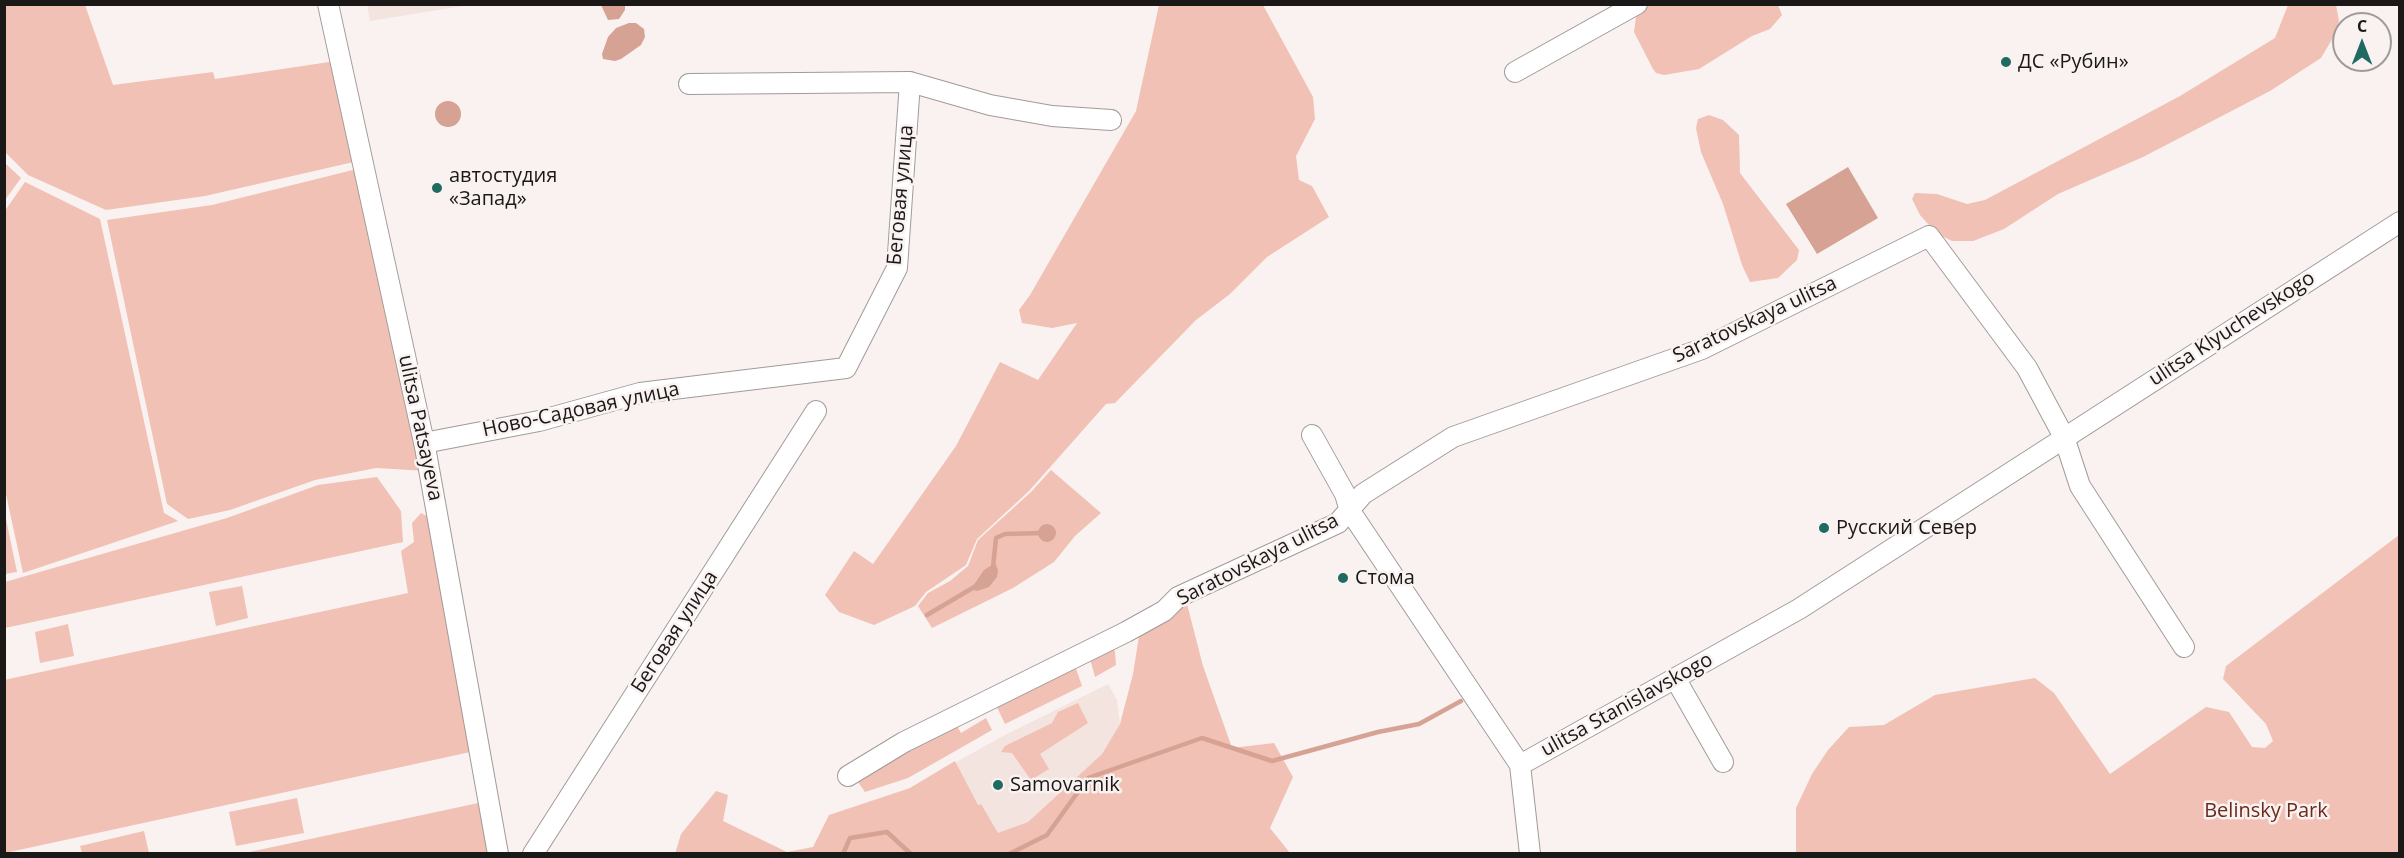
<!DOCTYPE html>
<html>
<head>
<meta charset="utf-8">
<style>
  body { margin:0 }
  #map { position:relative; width:2404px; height:858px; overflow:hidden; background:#f9f2f1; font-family:"Open Sans",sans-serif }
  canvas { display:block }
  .frame { position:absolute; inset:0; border:6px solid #1b1818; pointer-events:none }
  .north { position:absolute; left:2332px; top:12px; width:60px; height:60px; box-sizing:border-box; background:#f9f2f1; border:2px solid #a09b9a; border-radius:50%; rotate:0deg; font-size:16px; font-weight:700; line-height:24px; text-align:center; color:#1b1818 }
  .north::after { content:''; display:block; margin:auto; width:21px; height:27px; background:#216a62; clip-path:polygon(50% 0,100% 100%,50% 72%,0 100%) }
</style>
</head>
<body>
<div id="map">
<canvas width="2404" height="858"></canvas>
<div class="frame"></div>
<div class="north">С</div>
</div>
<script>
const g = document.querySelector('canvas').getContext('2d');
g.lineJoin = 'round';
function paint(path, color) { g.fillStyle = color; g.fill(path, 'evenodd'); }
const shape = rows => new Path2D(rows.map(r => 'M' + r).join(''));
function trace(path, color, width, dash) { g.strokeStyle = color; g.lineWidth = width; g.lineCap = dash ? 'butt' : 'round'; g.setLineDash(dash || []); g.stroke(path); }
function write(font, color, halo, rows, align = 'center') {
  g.font = font + ' "Open Sans",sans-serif'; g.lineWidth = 5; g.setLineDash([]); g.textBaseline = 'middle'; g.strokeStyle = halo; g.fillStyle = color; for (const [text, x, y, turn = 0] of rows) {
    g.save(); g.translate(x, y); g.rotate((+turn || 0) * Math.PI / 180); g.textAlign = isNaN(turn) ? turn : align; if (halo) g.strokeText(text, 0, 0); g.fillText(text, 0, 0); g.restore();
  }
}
paint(shape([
  [367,4,469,4,469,5,370,21],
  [1108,684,1117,700,1120,724,1102,754,1028,822,999,834,910,788,1001,737]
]), '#f3e4df');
paint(shape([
  [4,5,85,5,113,85,213,72,215,79,336,61,358,161,205,196,106,210,28,175,5,152],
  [1159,5,1263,5,1313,97,1315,119,1296,156,1299,180,1312,186,1329,217,1267,257,1230,294,1196,320,1115,403,1106,404,1029,491,977,539,966,565,926,592,915,606,874,625,839,612,825,595,854,551,873,564,956,446,1000,362,1038,380,1077,323,1052,328,1022,323,1019,310,1030,295,1136,111],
  [1649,5,1778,5,1782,15,1770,29,1752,36,1699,69,1664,75,1656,73,1653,69,1634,32,1636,17],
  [2288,5,2336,5,2339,21,2337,31,2321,58,2270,91,2143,157,2058,194,2004,229,1973,241,1952,241,1936,233,1920,215,1912,199,1915,193,1937,194,1967,204,1985,200,2180,96,2275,38],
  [1709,115,1723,120,1739,135,1740,173,1799,250,1797,260,1778,278,1750,282,1742,265,1723,204,1701,152,1696,128,1698,119],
  [5,163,21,178,5,200],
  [361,168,427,471,376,468,315,480,230,510,188,519,167,504,107,220,212,205],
  [25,182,100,219,164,513,178,521,23,573,4,485,4,212],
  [1051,470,1101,513,1075,536,1054,562,1013,588,932,628,918,606,928,593,950,581,968,566,978,540,1031,492],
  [377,477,401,511,403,542,5,628,5,582,227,518,318,485],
  [421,513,436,521,475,751,5,853,4,680,408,593,401,551,414,542,412,523],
  [5,514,17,572,5,574,4,574],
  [2399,535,2399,853,1796,853,1796,808,1812,774,1828,750,1849,727,1884,725,1935,695,2035,678,2054,693,2110,774,2206,707,2229,712,2252,747,2265,748,2273,741,2266,724,2223,679,2226,666],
  [242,586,248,618,216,626,209,592],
  [1187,604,1203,666,1232,748,1274,743,1293,777,1270,828,1290,853,675,854,681,834,716,791,728,795,723,821,787,852,813,847,829,815,910,788,955,761,978,805,981,804,998,833,1028,822,1102,754,1120,724,1133,674,1139,636],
  [68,624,74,656,40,663,35,632],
  [1111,644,1115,652,1116,665,1095,677,1089,655],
  [1074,663,1082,686,1005,724,995,703],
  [1078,703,1088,723,1040,754,1049,769,1031,780,1012,753,1001,752,1005,746,1052,723,1058,712],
  [986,718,992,730,908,778,865,792,858,782,909,747,956,724,961,733],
  [297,798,304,833,236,846,229,812],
  [483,802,492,854,240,854],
  [144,831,149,853,82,853,80,846]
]), '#f0c1b4');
paint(shape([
  [601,5,625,5,625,10,619,19,608,20],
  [629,23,636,23,644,29,645,37,641,45,621,59,615,61,603,59,602,54,608,37,616,28],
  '435 114a13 13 0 1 1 26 0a13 13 0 1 1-26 0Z',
  [1848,167,1878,218,1817,254,1786,204],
  '1038 533a9 9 0 1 1 18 0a9 9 0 1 1-18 0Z',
  [995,563,998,570,997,577,989,587,977,591,971,589,984,570]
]), '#d5a294');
trace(shape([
  [993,567,996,538,1005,534,1042,533],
  [927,615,976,586],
  [843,854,850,838,887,832,911,854],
  [1009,854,1047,835,1088,778,1202,738,1272,761,1378,732,1419,724,1461,701]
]), '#d5a294', 4.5);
const minor = shape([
  [328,4,425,447,498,854],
  [1515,72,1637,4],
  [689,84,910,82,990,105,1052,116,1111,120],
  [1312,435,1345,494,1350,511,1520,765,1530,854],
  [424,443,539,421,640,393,846,368,897,268,910,82],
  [1675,678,1723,762],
  [1520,765,1799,609,2400,222],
  [848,776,904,742,1126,632,1164,611,1178,597,1338,523,1363,494,1453,437,1702,349,1929,236,2027,368,2064,437,2080,486,2184,647],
  [533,854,816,411]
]);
trace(minor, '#a19b99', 22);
trace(minor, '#fff', 20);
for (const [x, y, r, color] of [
  [2006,62,6,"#216a62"],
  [437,188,6,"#216a62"],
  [1824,528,6,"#216a62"],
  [1343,578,6,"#216a62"],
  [998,785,6,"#216a62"]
]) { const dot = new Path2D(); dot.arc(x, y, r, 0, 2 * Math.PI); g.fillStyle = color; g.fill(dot); trace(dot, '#f9f2f1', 2); }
write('20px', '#1b1818', '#f9f2f1', [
  ["ДС «Рубин»",2018,62],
  ["автостудия",449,176],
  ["«Запад»",449,199],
  ["Русский Север",1836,528],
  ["Стома",1355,578],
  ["Samovarnik",1010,785]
], 'left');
write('20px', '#1b1818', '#f9f2f1', [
  ["Беговая улица",901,195,-85],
  ["Saratovskaya ulitsa",1755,320,-25],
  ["ulitsa Klyuchevskogo",2232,329,-33],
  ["Ново-Садовая улица",581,410,-12],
  ["ulitsa Patsayeva",420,428,78],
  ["Saratovskaya ulitsa",1258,560,-27],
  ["Беговая улица",675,632,-57],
  ["ulitsa Stanislavskogo",1627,705,-29]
]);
write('20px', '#6b2b1c', '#f9f2f1', [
  ["Belinsky Park",2266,811]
]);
</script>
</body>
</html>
